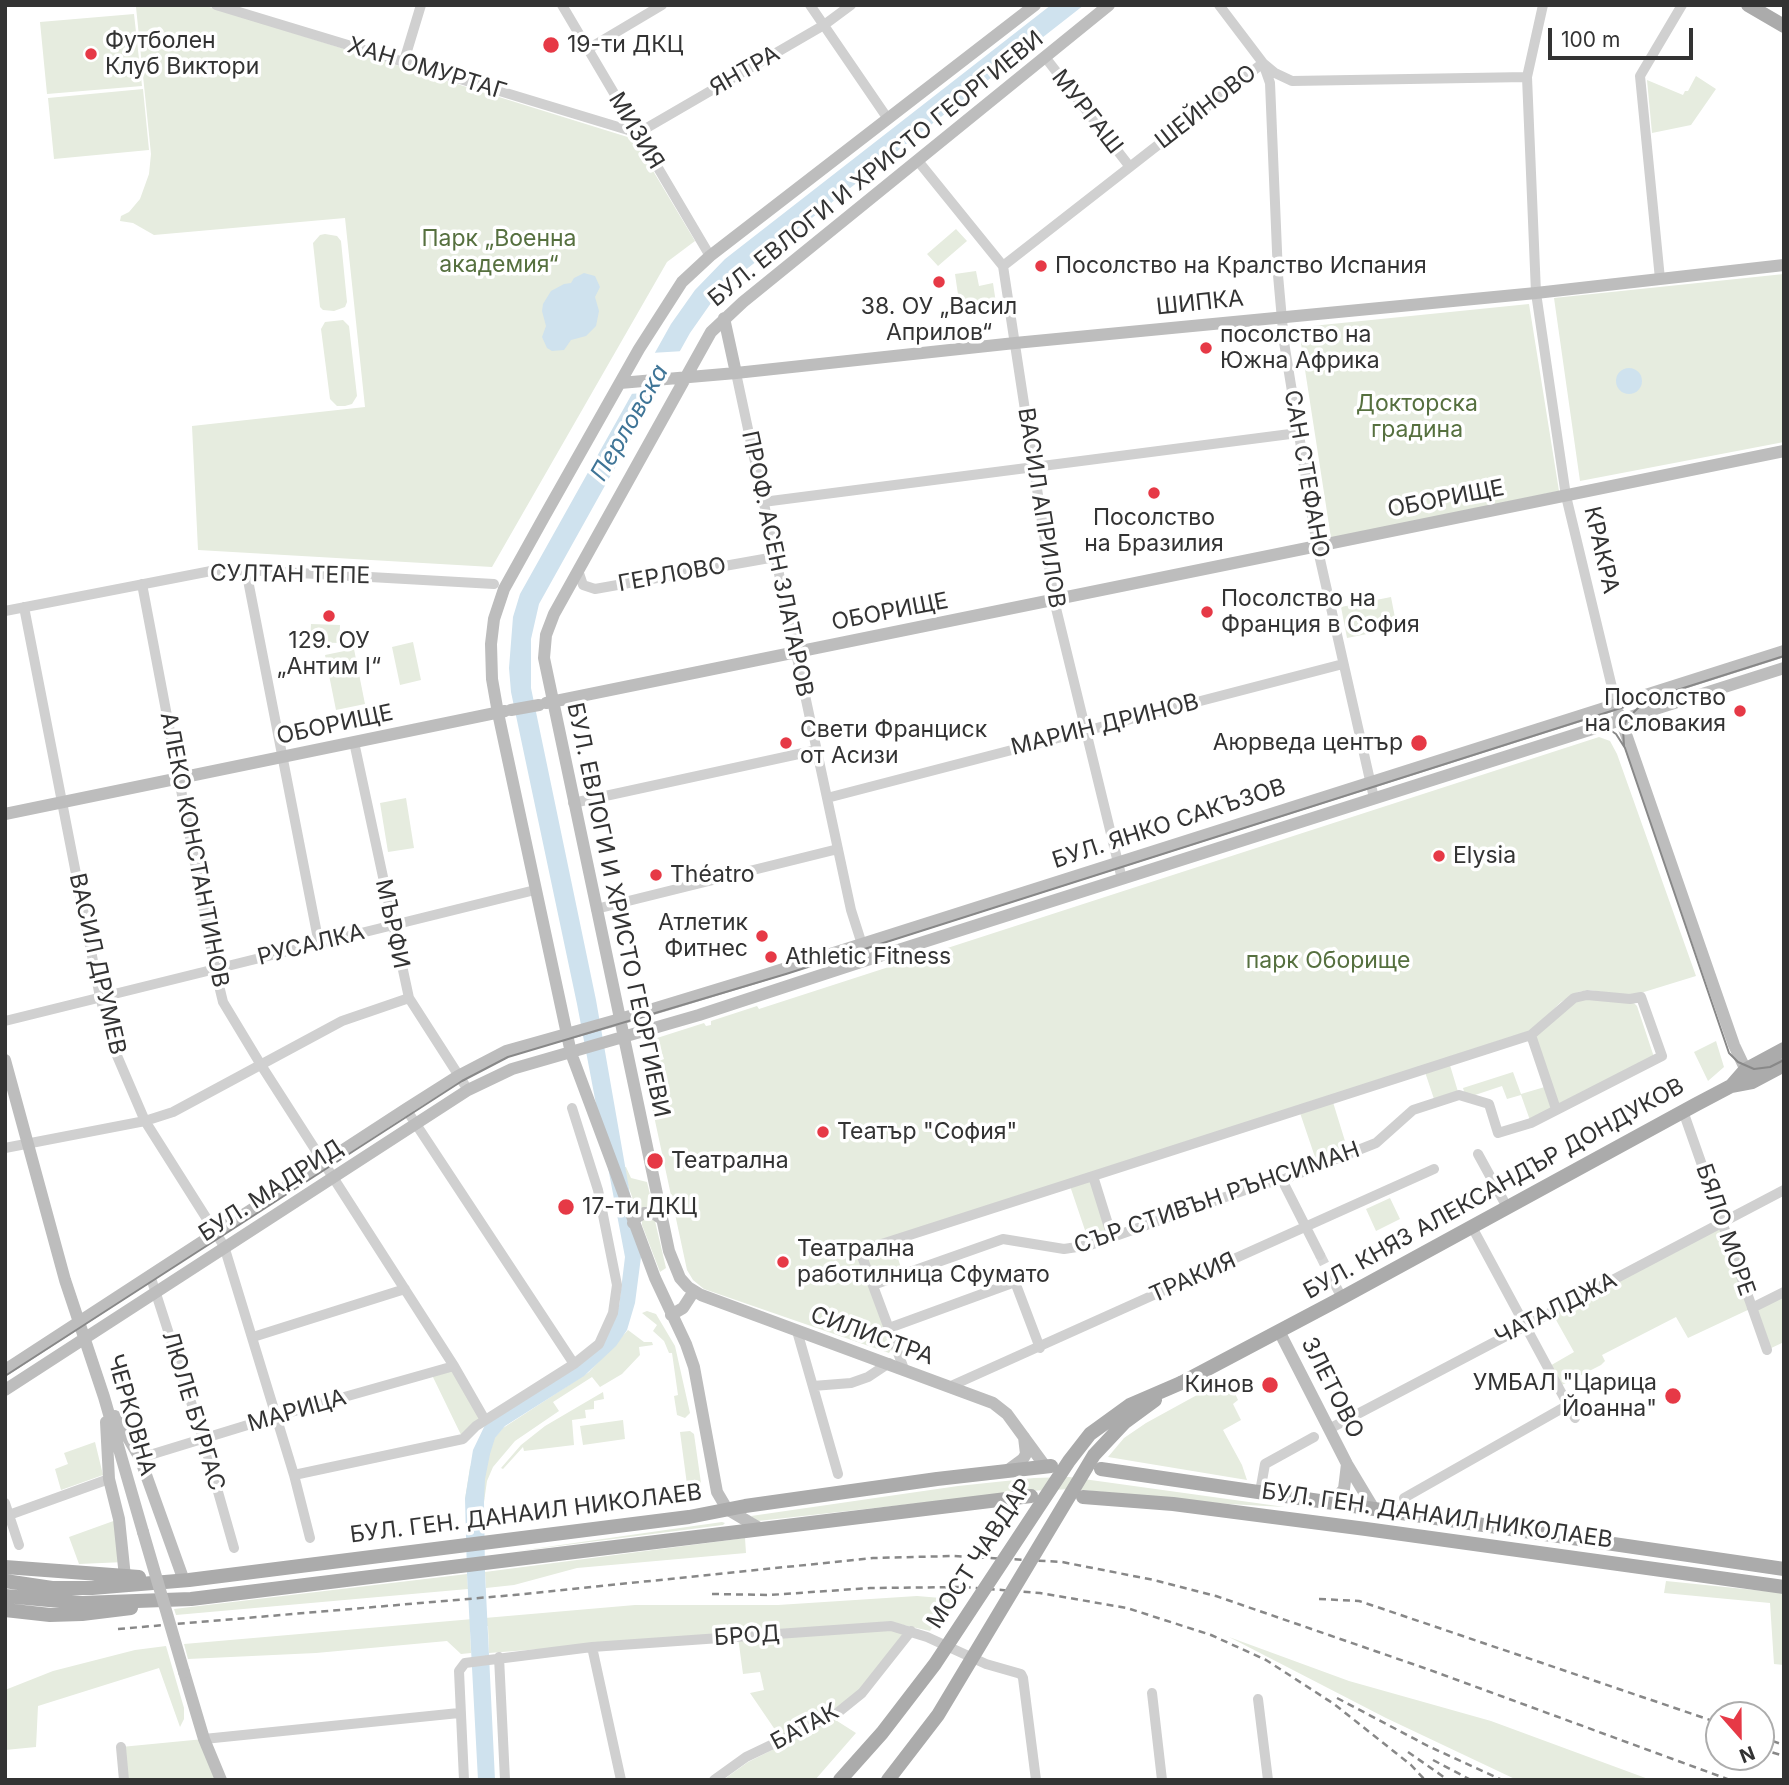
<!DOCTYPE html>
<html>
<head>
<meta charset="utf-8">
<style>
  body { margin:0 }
  #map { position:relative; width:1789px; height:1785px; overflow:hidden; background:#fff; font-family:Inter,sans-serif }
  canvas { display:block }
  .frame { position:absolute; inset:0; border:7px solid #333; pointer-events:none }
  .north { position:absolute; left:1705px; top:1701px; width:70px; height:70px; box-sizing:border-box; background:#fff; border:2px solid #adadad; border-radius:50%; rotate:159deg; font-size:19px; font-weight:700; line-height:28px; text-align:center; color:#333 }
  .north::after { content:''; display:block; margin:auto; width:24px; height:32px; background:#e63946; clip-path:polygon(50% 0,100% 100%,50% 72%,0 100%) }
  .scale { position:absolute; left:1548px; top:28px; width:145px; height:32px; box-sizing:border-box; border:4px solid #333; border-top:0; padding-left:9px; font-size:21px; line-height:24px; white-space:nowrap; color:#333; -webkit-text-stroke:5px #fff; paint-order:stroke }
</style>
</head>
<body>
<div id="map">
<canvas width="1789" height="1785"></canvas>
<div class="frame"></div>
<div class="north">N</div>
<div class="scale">100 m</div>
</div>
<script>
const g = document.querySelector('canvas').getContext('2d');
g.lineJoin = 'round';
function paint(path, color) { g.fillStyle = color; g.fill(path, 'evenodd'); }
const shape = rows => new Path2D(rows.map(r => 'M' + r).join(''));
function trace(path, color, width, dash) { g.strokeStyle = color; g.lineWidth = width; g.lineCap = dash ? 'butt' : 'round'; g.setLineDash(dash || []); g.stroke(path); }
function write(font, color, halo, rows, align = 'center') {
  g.font = font + ' Inter,sans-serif'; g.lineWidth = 7; g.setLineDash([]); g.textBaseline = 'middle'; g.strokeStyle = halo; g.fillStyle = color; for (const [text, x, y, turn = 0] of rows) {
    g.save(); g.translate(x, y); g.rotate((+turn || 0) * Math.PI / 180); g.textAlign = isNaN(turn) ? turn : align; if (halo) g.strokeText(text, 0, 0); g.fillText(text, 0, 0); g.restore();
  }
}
paint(shape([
  [132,5,203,5,634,139,695,241,667,262,492,567,198,550,192,426,365,407,345,218,154,235,133,223,120,221,121,216,129,212,140,199,149,174,151,154,136,7],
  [134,14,142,86,47,94,40,22],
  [1696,76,1716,89,1691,125,1652,133,1647,80,1683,95,1685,91,1688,91],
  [143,89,149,150,54,159,48,98],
  [956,229,967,241,938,266,927,254],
  [325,234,337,236,341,241,347,302,345,307,334,311,323,310,320,307,313,243,320,235],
  [976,271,979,286,993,283,997,310,961,315,955,274],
  [1784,274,1784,442,1580,481,1554,298],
  [1529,304,1559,491,1331,538,1299,331,1302,327],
  [343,320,349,326,357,396,352,404,345,406,337,406,330,399,321,329,325,322],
  [1391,597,1397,628,1347,638,1341,607],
  [311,624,340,625,339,643,310,642],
  [413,642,421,680,400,685,392,647],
  [354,649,365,704,336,710,325,655],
  [1599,737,1610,741,1617,754,1696,976,1631,996,1589,990,1578,992,1561,1002,1532,1030,855,1249,892,1348,889,1353,704,1289,693,1280,687,1270,645,1074,645,1063,649,1062,650,1065,664,1059,657,1038,704,1023,706,1026,711,1025,711,1021,757,1006,759,1009],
  [406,798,414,848,388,852,380,803],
  [1574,998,1630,999,1637,1006,1655,1060,1531,1123,1521,1095,1507,1099,1502,1086,1466,1098,1463,1088,1513,1072,1521,1094,1548,1086,1531,1035],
  [1716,1041,1724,1067,1708,1081,1694,1052],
  [1449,1062,1459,1095,1435,1102,1424,1069],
  [1332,1099,1349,1154,1318,1166,1299,1110],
  [599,1102,624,1167,626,1167,631,1178,647,1182,653,1207,637,1211],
  [1093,1176,1112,1237,1090,1245,1069,1183],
  [1390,1198,1400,1219,1376,1231,1366,1209],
  [647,1216,655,1221,666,1268,660,1272,642,1225,642,1221],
  [1722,1224,1752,1308,1784,1292,1784,1342,1767,1350,1752,1308,1688,1338,1676,1317,1602,1355,1605,1361,1601,1365,1558,1387,1548,1367,1574,1352,1551,1311],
  [893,1243,903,1274,875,1284,864,1252],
  [647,1311,656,1314,675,1346,690,1413,685,1418,677,1415,674,1396,678,1395,672,1353,669,1353,664,1341,653,1331,657,1325,642,1313],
  [628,1330,644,1342,652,1342,653,1345,639,1347,640,1355,622,1374,600,1387,592,1377,553,1402,559,1411,515,1441,493,1467,487,1481,484,1502,465,1499,470,1467,503,1428,589,1372],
  [454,1366,485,1420,463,1439,431,1373],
  [1228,1378,1238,1400,1233,1404,1241,1420,1223,1430,1242,1465,1247,1480,1108,1457,1124,1438,1146,1423],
  [603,1392,604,1399,594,1401,594,1409,585,1410,586,1418,572,1420,574,1445,524,1451,523,1447,503,1469,501,1468,521,1445,545,1426],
  [623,1420,625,1439,583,1445,580,1426],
  [690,1431,694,1434,702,1490,688,1492,680,1432],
  [95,1442,103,1475,61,1490,55,1469,68,1464,64,1453],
  [1069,1477,1285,1507,1228,1504,1072,1489,1028,1491,758,1521,751,1516,958,1486,1034,1478],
  [119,1519,125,1562,79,1564,69,1537],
  [722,1522,725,1523,723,1525,511,1552],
  [745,1538,746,1553,577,1568,514,1585,486,1588,485,1572],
  [467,1574,468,1589,176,1615,174,1609],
  [1666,1581,1784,1593,1784,1665,1774,1664,1770,1603,1664,1593],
  [917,1596,953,1599,930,1631,890,1622,489,1653,488,1626,470,1627,471,1653,461,1654,447,1641,316,1653,188,1659,184,1644,635,1605,778,1605],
  [891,1626,911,1631,897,1651,836,1714,782,1740,750,1693,764,1690,760,1672,743,1674,738,1637],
  [1229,1637,1349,1681,1491,1721,1651,1780,1517,1780,1386,1718],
  [166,1646,184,1708,184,1719,180,1727,159,1668,38,1706,36,1747,5,1750,5,1690,53,1671,135,1650],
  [834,1719,856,1733,815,1780,723,1780,748,1762],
  [204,1739,221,1780,124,1780,121,1747]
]), '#e6ecdf');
paint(shape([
  [1051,5,1084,5,739,275,711,303,690,333,539,604,531,639,531,688,596,1000,641,1257,635,1303,627,1330,616,1346,584,1376,505,1426,495,1438,490,1454,485,1479,484,1502,485,1572,495,1780,478,1780,467,1574,465,1499,473,1450,485,1425,578,1362,607,1333,619,1306,625,1257,577,1004,511,692,509,668,513,617,520,594,671,324,695,290,725,259],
  [584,273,595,276,600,287,595,297,599,311,596,326,586,336,571,340,564,350,552,351,547,348,542,337,546,326,542,311,543,304,551,291,564,284,571,283,574,278],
  '1616 381a13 13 0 1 1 26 0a13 13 0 1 1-26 0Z'
]), '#cfe2ee');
paint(shape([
  [684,351,662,392,629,394,651,353]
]), '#fff');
trace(shape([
  [1320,1255,1329,1273]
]), '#d6d6d6', 10, [10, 5]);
trace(shape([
  [216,5,638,133],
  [562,5,710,256],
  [810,5,888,119],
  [1219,5,1263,63,1275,73,1292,81,1527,77],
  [1543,5,1527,77,1536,293,1566,496,1616,704],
  [588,49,662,5],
  [1045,57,1130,167],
  [404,61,421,5],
  [1263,63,1270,83,1278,275,1284,342,1317,546,1374,798],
  [638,133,824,25,851,5],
  [918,161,1003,266,1054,600,1122,879],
  [1003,266,1263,63],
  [1660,279,1640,76,1682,5],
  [736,373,851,910,867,960],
  [763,502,1298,433],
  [246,570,319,944],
  [579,573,583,585,595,589,775,557],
  [142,584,215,969,223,1002,261,1065,454,1366,485,1420],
  [24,607,100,997,115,1051,145,1121,224,1246,294,1475,310,1538],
  [5,611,211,571,246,570,494,584],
  [354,742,409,998,468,1090],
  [827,798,1343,664],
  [573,803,817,750],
  [596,909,838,849],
  [5,1021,535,890],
  [1531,1035,1556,1109],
  [406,1109,574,1364],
  [1683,1111,1767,1350],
  [5,1148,145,1121,173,1112,342,1021,409,998],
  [1478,1154,1507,1207],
  [1093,1176,1112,1237],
  [1282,1180,1320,1255],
  [1472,1227,1575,1418],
  [1329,1273,1342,1298],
  [150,1275,203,1439,234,1548],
  [873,1285,1003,1239,1064,1249,1090,1245,1262,1184,1282,1180,1376,1143,1413,1110,1459,1095,1489,1104,1498,1133,1531,1123,1662,1056,1641,997,1630,999,1587,995,1574,998,1531,1035,860,1251,904,1369],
  [1752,1308,1784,1292],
  [889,1328,1015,1282,1040,1348],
  [797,1331,838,1474],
  [253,1337,405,1289],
  [813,1386,851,1383,868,1377,889,1363],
  [951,1386,1434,1169],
  [1329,1429,1784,1190],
  [140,1458,277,1416,454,1366],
  [294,1475,463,1439,476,1426,574,1364,599,1344,613,1313,617,1285,598,1190,572,1108],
  [1260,1492,1265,1464,1314,1437],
  [1404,1498,1568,1405],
  [5,1503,19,1545],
  [9,1515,109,1479],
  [592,1647,621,1780],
  [499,1657,505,1780],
  [1152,1693,1162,1780],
  [1258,1699,1268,1780],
  [204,1739,459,1713],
  [121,1747,124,1780],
  [464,1780,459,1671,465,1663,592,1647,891,1626,927,1637,986,1664,1021,1674,1023,1678,1036,1780],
  [714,1780,746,1757,836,1714,862,1693,911,1631]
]), '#d0d0d0', 10);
trace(shape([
  [724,318,736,373],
  [620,383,736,373,1015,343,1536,293,1784,265],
  [546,703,1784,451],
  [1619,714,1734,1045,1750,1079],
  [5,814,505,711],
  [5,1060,65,1280,104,1397,143,1532],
  [633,1223,637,1217,644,1213,653,1213,662,1219],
  [671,1315,683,1308,694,1291],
  [1279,1331,1347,1464,1374,1509],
  [5,1370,406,1109,458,1076,506,1051,620,1019,758,977,1784,651],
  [5,1390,468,1090,512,1069,699,1015,867,960,1784,668],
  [115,1416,140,1458,183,1578],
  [106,1422,109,1479,119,1519,125,1577],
  [1045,1466,1007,1414,993,1403,701,1295,688,1287,680,1278,669,1251,544,658,546,635,554,614,711,332,743,302,1109,5],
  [1008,1470,1023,1459,1026,1454,1024,1437],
  [1328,1502,1338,1496,1344,1489,1347,1464],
  [759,1528,727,1509,717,1492,694,1367,686,1344,655,1278,571,1053,498,713,492,679,491,644,494,619,504,589,544,517,639,349,682,282,710,256,1035,5],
  [184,1672,204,1739,221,1780]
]), '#bdbdbd', 12);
trace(shape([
  [1748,5,1784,26],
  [1731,1086,1745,1070,1784,1049],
  [1181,1383,1336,1301,1695,1105,1731,1086,1752,1082,1784,1065],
  [1101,1469,1784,1569],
  [1083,1497,1173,1504,1366,1529,1784,1587],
  [5,1567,139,1577],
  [5,1581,52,1588,92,1588,189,1580,689,1517,745,1506,937,1479,1051,1466],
  [5,1596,82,1603,191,1599,1031,1496],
  [5,1610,50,1615,82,1614,131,1608]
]), '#ababab', 14);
trace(shape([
  [1586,726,1599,725,1610,730,1616,734,1625,748,1729,1053,1738,1062,1754,1069,1770,1067,1784,1060],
  [1624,746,1623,729,1627,719,1642,704],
  [5,1376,462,1081,508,1057,786,974,1784,656]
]), '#888', 2);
trace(shape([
  [712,1594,770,1595,870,1588,963,1587,1040,1593,1127,1608,1211,1635,1266,1660,1334,1704,1411,1765,1425,1780],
  [1319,1599,1359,1601,1389,1611,1719,1723],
  [118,1629,514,1595,873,1558,954,1556,1062,1562,1154,1580,1216,1596,1430,1670,1730,1780],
  [1337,1698,1428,1746,1502,1780],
  [1708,1736,1719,1739],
  [1761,1737,1784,1745],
  [1761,1749,1784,1756],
  [1408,1752,1448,1780],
  [1433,1760,1471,1780]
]), '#888', 2.5, [7, 5]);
trace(shape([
  [511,710,539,705],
  [143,1532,184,1672]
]), '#bdbdbd', 12);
trace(shape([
  [840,1780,882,1733,935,1664,1069,1461,1090,1434,1130,1405,1181,1383],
  [888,1780,938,1715,1094,1455,1125,1422,1155,1400]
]), '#ababab', 14);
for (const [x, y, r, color] of [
  [551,45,9,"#e63946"],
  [91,54,7,"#e63946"],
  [1041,266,7,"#e63946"],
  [939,282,7,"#e63946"],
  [1206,348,7,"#e63946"],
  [1154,493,7,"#e63946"],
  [1207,612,7,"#e63946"],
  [329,616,7,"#e63946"],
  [1740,711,7,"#e63946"],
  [786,743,7,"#e63946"],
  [1419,743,9,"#e63946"],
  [1439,856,7,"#e63946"],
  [656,875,7,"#e63946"],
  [762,936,7,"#e63946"],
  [771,957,7,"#e63946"],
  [823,1132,7,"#e63946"],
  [655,1161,9,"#e63946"],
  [566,1207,9,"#e63946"],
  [783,1262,7,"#e63946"],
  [1270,1385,9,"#e63946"],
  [1673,1396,9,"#e63946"]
]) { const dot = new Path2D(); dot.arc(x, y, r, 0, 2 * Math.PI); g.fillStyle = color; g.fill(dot); trace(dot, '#fff', 2.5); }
write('23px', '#333', '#fff', [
  ["Футболен",105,41],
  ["Клуб Виктори",105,67],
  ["19-ти ДКЦ",567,45],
  ["Посолство на Кралство Испания",1055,266],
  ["38. ОУ „Васил",939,307,"center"],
  ["Априлов“",939,333,"center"],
  ["посолство на",1220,335],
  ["Южна Африка",1220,361],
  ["Посолство",1154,518,"center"],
  ["на Бразилия",1154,544,"center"],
  ["Посолство на",1221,599],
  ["Франция в София",1221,625],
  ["129. ОУ",329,641,"center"],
  ["„Антим I“",329,667,"center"],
  ["Посолство",1726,698,"right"],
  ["на Словакия",1726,724,"right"],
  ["Свети Франциск",800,730],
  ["от Асизи",800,756],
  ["Аюрведа център",1403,743,"right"],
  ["Elysia",1453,856],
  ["Théatro",670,875],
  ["Атлетик",748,923,"right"],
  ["Фитнес",748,949,"right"],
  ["Athletic Fitness",785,957],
  ["Театър \"София\"",837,1132],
  ["Театрална",671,1161],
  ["17-ти ДКЦ",582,1207],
  ["Театрална",797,1249],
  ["работилница Сфумато",797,1275],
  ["УМБАЛ \"Царица",1657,1383,"right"],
  ["Йоанна\"",1657,1409,"right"],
  ["Кинов",1254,1385,"right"]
], 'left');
write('23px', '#333', '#fff', [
  ["ХАН ОМУРТАГ",427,69,17],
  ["ЯНТРА",745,71,-30],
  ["ШЕЙНОВО",1206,107,-38],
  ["МУРГАШ",1087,112,52],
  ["МИЗИЯ",636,131,59],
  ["БУЛ. ЕВЛОГИ И ХРИСТО ГЕОРГИЕВИ",876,169,-39],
  ["ШИПКА",1200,303,-6],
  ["САН СТЕФАНО",1306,474,80],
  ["ОБОРИЩЕ",1446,499,-11],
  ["ВАСИЛ АПРИЛОВ",1041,508,81],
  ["КРАКРА",1601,550,77],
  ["ПРОФ. АСЕН ЗЛАТАРОВ",777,564,78],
  ["СУЛТАН ТЕПЕ",290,575,1],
  ["ГЕРЛОВО",672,575,-10],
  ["ОБОРИЩЕ",890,612,-11],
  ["ОБОРИЩЕ",335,725,-12],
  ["МАРИН ДРИНОВ",1105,725,-14],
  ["БУЛ. ЯНКО САКЪЗОВ",1169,824,-18],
  ["АЛЕКО КОНСТАНТИНОВ",194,850,79],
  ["БУЛ. ЕВЛОГИ И ХРИСТО ГЕОРГИЕВИ",618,910,78],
  ["МЪРФИ",392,924,78],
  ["РУСАЛКА",311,945,-14],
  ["ВАСИЛ ДРУМЕВ",97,964,77],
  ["БУЛ. КНЯЗ АЛЕКСАНДЪР ДОНДУКОВ",1494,1189,-29],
  ["БУЛ. МАДРИД",271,1191,-33],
  ["СЪР СТИВЪН РЪНСИМАН",1217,1198,-19],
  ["БЯЛО МОРЕ",1725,1230,71],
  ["ТРАКИЯ",1193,1278,-24],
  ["ЧАТАЛДЖА",1556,1309,-27],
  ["СИЛИСТРА",872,1336,20],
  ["ЗЛЕТОВО",1332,1388,63],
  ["ЛЮЛЕ БУРГАС",193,1411,73],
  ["МАРИЦА",297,1411,-16],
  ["ЧЕРКОВНА",131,1415,74],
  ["БУЛ. ГЕН. ДАНАИЛ НИКОЛАЕВ",526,1514,-7],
  ["БУЛ. ГЕН. ДАНАИЛ НИКОЛАЕВ",1437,1516,8],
  ["МОСТ ЧАВДАР",980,1554,-57],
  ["БРОД",747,1636,-4],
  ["БАТАК",805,1727,-28]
]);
write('23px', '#56703f', '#fff', [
  ["Парк „Военна",499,239],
  ["академия“",499,265],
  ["Докторска",1417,404],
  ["градина",1417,430],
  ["парк Оборище",1328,961]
]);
write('italic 24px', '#3f7597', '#fff', [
  ["Перловска",630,423,-60]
]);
</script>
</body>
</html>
